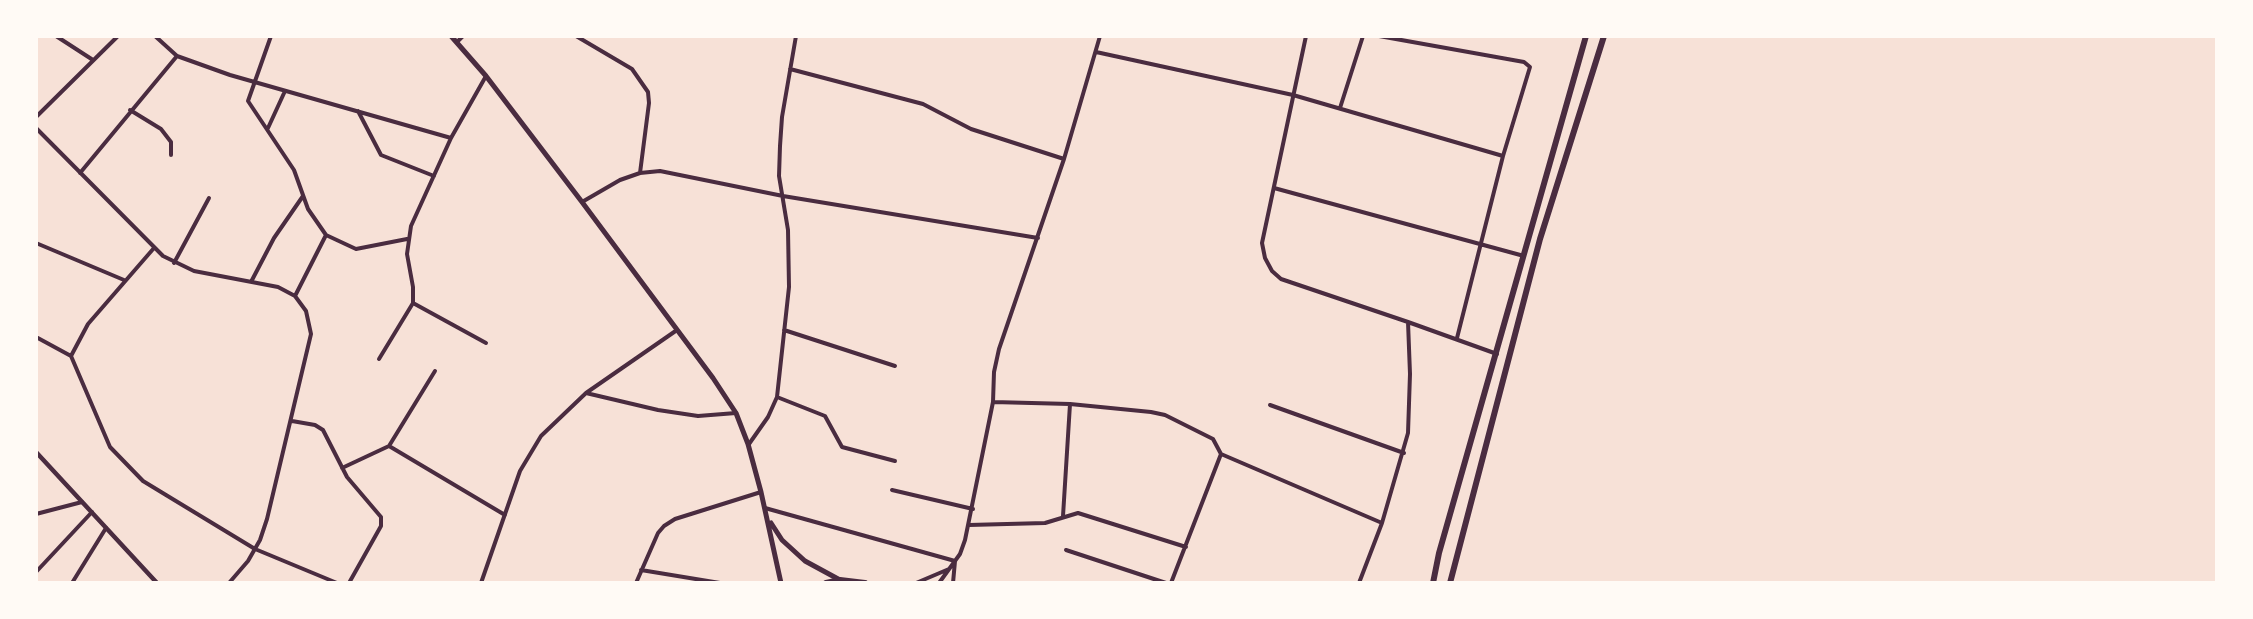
<!DOCTYPE html>
<html>
<head>
<meta charset="utf-8">
<style>
  body { margin:0 }
  #map { position:relative; width:2253px; height:619px; overflow:hidden; background:#f7e1d7; font-family:"Public Sans",sans-serif }
  canvas { display:block }
  .frame { position:absolute; inset:0; border:38px solid #fffaf5; pointer-events:none }
</style>
</head>
<body>
<div id="map">
<canvas width="2253" height="619"></canvas>
<div class="frame"></div>
</div>
<script>
const g = document.querySelector('canvas').getContext('2d');
g.lineJoin = 'round';
const shape = rows => new Path2D(rows.map(r => 'M' + r).join(''));
function trace(path, color, width, dash) { g.strokeStyle = color; g.lineWidth = width; g.lineCap = dash ? 'butt' : 'round'; g.setLineDash(dash || []); g.stroke(path); }
trace(shape([
  [56,36,93,60],
  [155,36,177,56],
  [271,36,248,101,294,170,308,209,326,235,295,296],
  [576,36,632,69,648,92,649,103,640,173],
  [1306,36,1262,243,1265,258,1272,271,1281,279,1408,322,1410,374,1408,433,1382,523,1359,583],
  [1379,36,1524,62,1530,67,1503,156,1457,338],
  [457,42,463,36],
  [1096,52,1293,95,1503,156],
  [790,69,923,104,971,129,1064,159],
  [1340,108,1363,36],
  [130,110,161,129,171,142,171,155],
  [358,111,381,155,434,176],
  [36,117,118,36],
  [36,128,163,256,194,271,278,287,295,296,306,311,311,334,267,519,260,540,248,561,229,583],
  [268,128,285,91],
  [80,173,177,56,230,75,451,138],
  [1274,188,1524,256],
  [582,202,620,180,640,173,660,171,783,196,1038,238],
  [326,235,356,249,407,239],
  [36,243,124,280],
  [154,248,88,324,71,356,110,447,143,481,166,495,255,549,337,583],
  [174,263,209,198],
  [251,282,274,238,303,196],
  [413,303,486,343],
  [1408,322,1497,354],
  [784,330,895,366],
  [36,337,71,356],
  [379,359,413,303,413,287,407,254,411,226,451,138,486,76],
  [586,393,658,410,698,416,736,413],
  [777,397,825,416,842,447,895,461],
  [993,402,1070,404,1151,412,1165,415,1213,439,1221,454,1171,583],
  [1270,405,1404,453],
  [292,421,315,425,323,430,347,477,381,517,381,526,349,583],
  [749,444,768,417,777,397,789,287,788,230,779,176,780,146,782,117,796,36],
  [389,446,435,371],
  [1221,454,1382,523],
  [342,468,389,446,505,515],
  [892,490,973,509],
  [765,508,955,561,953,583],
  [36,514,82,502],
  [1063,516,1070,404],
  [969,525,1045,523,1078,513,1186,547],
  [1066,550,1166,583],
  [641,570,720,583],
  [36,572,92,512],
  [72,583,106,528],
  [481,583,520,471,541,436,586,393,677,330],
  [636,583,658,533,664,526,675,519,761,492],
  [916,583,949,569],
  [939,583,960,554,965,540,993,402,994,372,999,349,1064,159,1100,36]
]), '#4a2c40', 4);
trace(shape([
  [36,452,157,583]
]), '#4a2c40', 4.5);
trace(shape([
  [451,36,486,76,582,202,713,378,736,413,748,444,761,492,781,583],
  [771,523,782,540,805,561,840,580]
]), '#4a2c40', 5);
trace(shape([
  [826,583,840,580,865,583],
  [1433,583,1439,553,1586,36],
  [1450,583,1540,239,1604,36]
]), '#4a2c40', 6);
</script>
</body>
</html>
